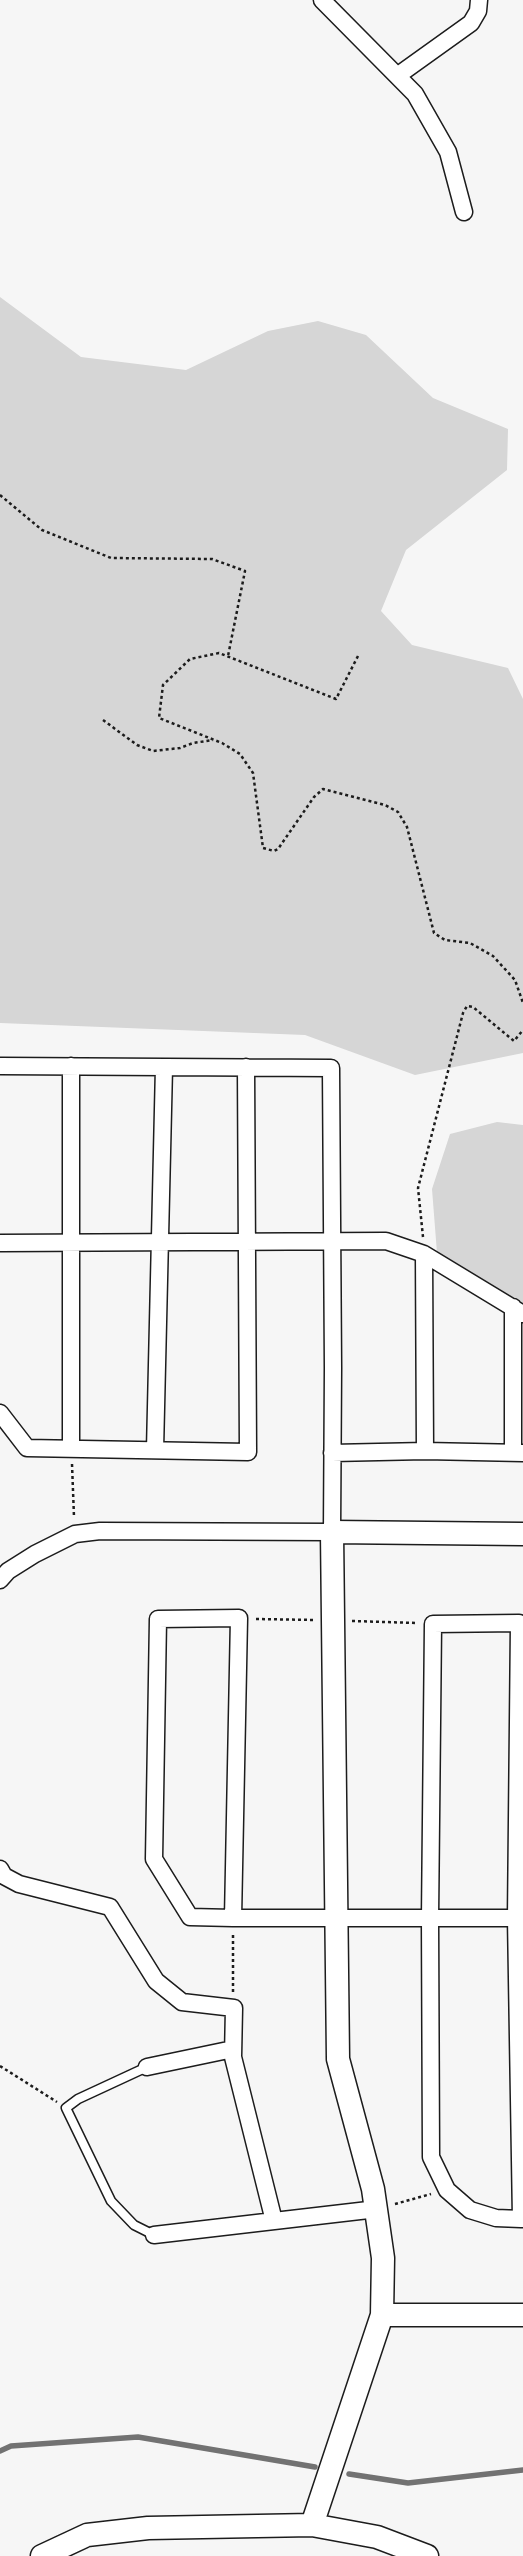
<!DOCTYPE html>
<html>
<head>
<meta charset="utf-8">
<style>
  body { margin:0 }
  canvas { display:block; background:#f6f6f6 }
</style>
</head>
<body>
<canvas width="523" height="2556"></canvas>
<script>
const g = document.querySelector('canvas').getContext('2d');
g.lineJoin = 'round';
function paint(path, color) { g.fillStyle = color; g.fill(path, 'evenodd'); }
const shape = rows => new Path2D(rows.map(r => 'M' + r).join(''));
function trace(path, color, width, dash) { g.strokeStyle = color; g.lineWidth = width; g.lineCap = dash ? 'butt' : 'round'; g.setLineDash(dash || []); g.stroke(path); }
paint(shape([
  [0,297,81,357,186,370,268,331,318,321,366,335,433,398,508,429,507,470,406,550,381,611,412,645,508,668,523,699,523,1053,415,1075,305,1035,0,1023],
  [497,1122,523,1125,523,1304,437,1253,432,1189,450,1134]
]), '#d6d6d6');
trace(shape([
  [0,2451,11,2446,138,2437,315,2467],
  [349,2474,408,2483,523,2470]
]), '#727272', 5.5);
const lane = shape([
  [147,2067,78,2099,66,2108,111,2201,134,2225,154,2235]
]);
const street = shape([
  [322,0,415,94,448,152,464,212],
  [397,76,471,23,478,11,479,0],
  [0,1066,331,1068,333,1368,332,1532,100,1531,75,1534,35,1554,8,1571,0,1580],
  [71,1066,71,1449],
  [0,1243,386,1241,424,1254,523,1314],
  [424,1254,425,1451],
  [0,1413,27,1448,248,1452,246,1067],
  [155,1450,164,1067],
  [332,1453,425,1451,523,1453],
  [513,1453,513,1307],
  [0,1869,4,1876,19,1884,110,1907,156,1981,182,2002,234,2008,233,2057,274,2221,377,2209],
  [233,1918,239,1618,158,1619,154,1859,190,1917,233,1918,523,1918],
  [147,2067,233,2049],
  [521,2219,516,1918,519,1623,433,1624,430,1918,431,2157,447,2190,470,2210,496,2218,521,2219,523,2219],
  [154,2235,274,2221]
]);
const secondary = shape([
  [382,2315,523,2315],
  [312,2525,382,2315,383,2258,373,2189,338,2059,332,1532,523,1534],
  [42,2556,87,2535,148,2528,312,2525,377,2537,427,2556]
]);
trace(lane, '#1c1c1c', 11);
trace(street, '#1c1c1c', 19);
trace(secondary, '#1c1c1c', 25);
trace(shape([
  [0,495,42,530,111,558,212,559,245,571,228,656],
  [358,656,336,699,219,653,190,659,163,685,159,718,222,743,240,754,253,773,263,848,274,851,278,849,314,797,323,789,385,805,398,812,407,827,434,933,445,940,470,943,493,956,515,980,523,1003],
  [103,720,137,745,153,751,180,748,193,743,213,740],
  [423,1237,418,1188,463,1013,467,1006,473,1007,514,1041,523,1030],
  [72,1464,74,1517],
  [256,1619,315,1620],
  [352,1621,417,1623],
  [233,1935,233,1992],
  [0,2066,57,2102],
  [395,2204,431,2194]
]), '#1c1c1c', 2.5, [3, 3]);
trace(lane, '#fff', 8);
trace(street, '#fff', 16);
trace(secondary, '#fff', 22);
</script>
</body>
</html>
